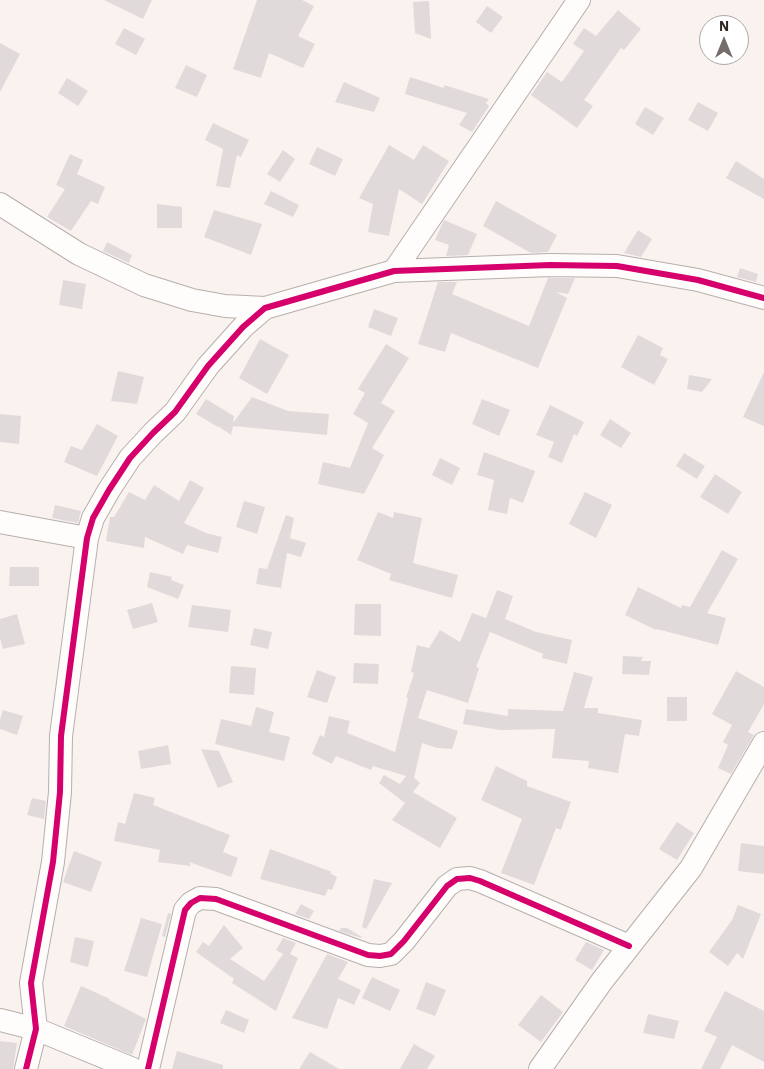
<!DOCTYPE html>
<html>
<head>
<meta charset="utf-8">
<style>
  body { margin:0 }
  #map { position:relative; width:764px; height:1069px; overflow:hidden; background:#faf2ee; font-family:"IBM Plex Sans",sans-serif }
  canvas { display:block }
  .north { position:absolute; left:699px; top:15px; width:50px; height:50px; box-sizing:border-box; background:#fff; border:1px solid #aba8a7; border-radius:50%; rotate:0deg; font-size:14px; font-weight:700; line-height:20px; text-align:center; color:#2e2622 }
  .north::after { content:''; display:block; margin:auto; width:18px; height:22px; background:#756d69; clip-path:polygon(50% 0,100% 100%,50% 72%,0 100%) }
</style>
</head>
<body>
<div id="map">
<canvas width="764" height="1069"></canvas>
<div class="north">N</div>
</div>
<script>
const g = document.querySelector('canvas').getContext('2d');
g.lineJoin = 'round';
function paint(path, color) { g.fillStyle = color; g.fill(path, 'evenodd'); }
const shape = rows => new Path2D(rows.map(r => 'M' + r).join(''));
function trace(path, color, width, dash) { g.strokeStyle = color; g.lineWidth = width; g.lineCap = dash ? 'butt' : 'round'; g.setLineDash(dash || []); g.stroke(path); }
paint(shape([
  [104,0,152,0,143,19],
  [257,0,302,0,314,6,298,36,315,44,303,68,269,53,261,78,233,69],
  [429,1,431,39,415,33,413,2],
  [487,6,503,17,491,33,476,22],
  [618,10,641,29,624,50,621,48,584,100,593,106,577,128,531,95,547,72,562,82,584,51,573,44,584,28,596,36],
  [124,28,145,39,136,55,115,44],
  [0,43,20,54,0,92],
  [186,65,207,75,197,97,175,88],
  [410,77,444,88,444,85,489,99,486,103,489,106,472,132,459,125,467,113,405,94],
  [67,78,88,91,78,106,58,93],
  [344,82,380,98,374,112,335,102],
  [698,102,718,113,708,131,688,120],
  [645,107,664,118,653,135,635,124],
  [213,123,249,140,241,157,237,155,230,188,216,186,223,149,205,140],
  [389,145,414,160,423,145,449,161,422,204,399,189,389,236,368,232,373,204,359,198],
  [317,147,343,159,335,176,309,164],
  [283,150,295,159,280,182,267,174],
  [70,154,83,160,77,174,105,187,98,204,91,201,71,231,47,217,65,189,56,185],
  [736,161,764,179,764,199,726,178],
  [271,191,299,205,293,217,264,204],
  [496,201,557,235,548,252,531,253,483,226],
  [157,204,182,207,182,228,157,228],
  [214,210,262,224,251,255,204,237],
  [444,220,477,234,468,255,446,256,449,245,435,240],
  [638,230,652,239,641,257,624,253],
  [107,242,132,255,129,263,103,251],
  [740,268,758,274,756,282,737,277],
  [548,278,575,278,568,294,556,292,567,298,538,368,451,333,445,352,418,344,438,282,457,282,452,294,529,326],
  [63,280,86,284,82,309,59,305],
  [374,309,398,318,391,336,368,327],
  [638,335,663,348,660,355,668,359,654,385,621,367],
  [260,339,289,355,267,394,239,378],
  [386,344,409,358,381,403,395,411,372,448,384,455,364,494,318,484,323,462,350,468,368,423,353,414,365,393,358,389],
  [118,371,144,377,137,404,111,401],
  [764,372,764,426,743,417],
  [689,375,712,379,702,392,687,389],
  [252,397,288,411,329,414,327,435,233,426,231,435,218,426,218,427,196,414,206,399,234,416,233,423],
  [482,399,510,410,499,436,472,424],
  [550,405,584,422,577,436,574,434,562,463,548,457,554,442,536,435],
  [0,414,21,416,19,444,0,442],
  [610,419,631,433,621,448,600,435],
  [97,424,118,436,97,476,64,462,71,446,82,450],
  [484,452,535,471,523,503,510,498,507,514,488,510,494,480,477,475],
  [684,453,705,466,697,479,676,466],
  [440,458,460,468,452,485,432,475],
  [715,474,742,492,728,514,700,497],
  [190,480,204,488,184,523,206,533,222,537,218,553,187,545,183,554,145,537,144,548,106,541,110,517,114,517,129,492,145,500,154,485,179,501],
  [585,492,612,505,596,538,569,524],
  [244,501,265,507,257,534,236,527],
  [55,505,81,511,78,523,52,518],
  [378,512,393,518,394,512,422,518,413,563,458,575,452,598,389,580,391,574,357,560],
  [286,515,294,518,290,538,306,543,301,557,287,553,281,588,256,584,259,568,267,569],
  [722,550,738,559,707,613,726,618,718,645,657,629,656,630,625,615,638,587,681,608,682,605,690,607],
  [10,567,39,567,39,586,9,586],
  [150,572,172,577,171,580,184,585,178,599,147,587],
  [497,590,513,596,505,619,536,632,572,640,567,664,542,658,543,654,490,632,476,667,479,668,468,703,427,690,418,718,458,731,452,749,437,748,422,743,414,778,420,783,413,792,457,818,440,848,392,820,405,803,379,783,384,775,400,784,406,776,373,766,371,770,336,756,332,764,312,754,320,735,324,737,329,716,350,721,347,733,395,752,408,698,406,698,414,673,411,672,417,645,429,648,440,630,460,642,472,613,486,618],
  [152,603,158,622,133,629,127,610],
  [355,604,381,604,381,636,354,635],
  [192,605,231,610,228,632,188,627],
  [17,614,25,644,3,649,0,638,0,619],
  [254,628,272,632,268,649,250,645],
  [623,656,643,657,641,661,651,661,649,675,622,674],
  [354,663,379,664,378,684,353,683],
  [231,666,256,668,254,695,229,693],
  [317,670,336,677,327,703,307,697],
  [736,671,764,687,764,704,748,732,754,735,731,774,718,768,728,745,723,742,732,725,712,714],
  [574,672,593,677,584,708,598,708,598,713,642,720,639,736,625,734,618,773,588,768,589,761,552,758,555,729,500,730,463,724,466,709,508,716,508,709,563,711],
  [667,697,687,697,687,721,667,721],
  [256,707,274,712,269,732,290,737,284,761,215,744,221,719,251,726],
  [3,710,23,716,17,735,0,729,0,720],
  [168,745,171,764,141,769,138,751],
  [201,749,219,751,233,782,218,788],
  [496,766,527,781,527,786,571,802,561,830,556,828,534,885,501,873,522,819,481,800],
  [134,793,155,798,153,805,230,835,223,852,238,858,231,877,189,862,191,866,158,862,160,850,114,841,118,822,125,824],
  [32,798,46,801,44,819,27,815],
  [677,822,694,833,677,860,659,849],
  [741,843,764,846,764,874,738,871],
  [270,849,332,872,330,873,337,877,332,890,328,889,325,896,260,879],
  [74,851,102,862,91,892,63,882],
  [374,879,392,883,366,929,362,927],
  [301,904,314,911,309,919,295,914],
  [738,905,761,914,743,959,737,953,728,966,709,952,732,920],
  [168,913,171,914,165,937,162,936],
  [141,918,162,924,147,977,124,971],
  [224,925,243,948,230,959,264,981,283,954,276,950,283,938,296,943,290,954,298,958,276,1011,232,983,234,979,196,952,203,942,209,946],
  [341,928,347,928,362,937,361,938,339,931],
  [75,937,94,941,88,967,70,962],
  [586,942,604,950,592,970,575,960],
  [327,954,348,962,338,979,361,990,354,1005,338,998,327,1029,292,1018],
  [372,977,400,990,390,1011,362,998],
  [426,982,446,990,435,1016,416,1009],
  [81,986,110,999,109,1000,146,1019,132,1055,64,1026],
  [725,991,764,1011,764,1062,732,1045,720,1069,701,1069,717,1037,704,1031],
  [541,995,563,1012,541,1042,518,1025],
  [226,1010,249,1020,244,1033,220,1023],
  [648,1014,679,1021,674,1039,643,1033],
  [0,1041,17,1043,13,1069,0,1069],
  [414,1044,435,1056,427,1069,400,1069],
  [177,1051,223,1065,223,1069,172,1069],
  [310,1052,339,1069,299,1069]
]), '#e1dadb');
const minor = shape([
  [0,204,79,254,144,285,192,300,225,306,265,308],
  [394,271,579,0],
  [0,522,87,538],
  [0,1020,36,1029,133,1069],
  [26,1069,36,1029,31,983,53,862,60,792,61,736,87,538,93,518,109,490,130,458,153,433,175,412,208,366,243,327,265,308,394,271,550,265,617,266,698,280,764,298],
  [148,1069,185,910,191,903,200,898,216,899,368,955,380,956,391,954,404,941,447,886,457,879,470,878,480,881,629,946],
  [540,1069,602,981,691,868,764,743]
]);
trace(minor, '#b7afab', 24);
trace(minor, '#fefdfc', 22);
trace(shape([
  [26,1069,36,1029,31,983,53,862,60,792,61,736,87,538,93,518,109,490,130,458,153,433,175,412,208,366,243,327,265,308,394,271,550,265,617,266,698,280,764,298],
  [148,1069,185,910,191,903,200,898,216,899,368,955,380,956,391,954,404,941,447,886,457,879,470,878,480,881,629,946]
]), '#d6006c', 6);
</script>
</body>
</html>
